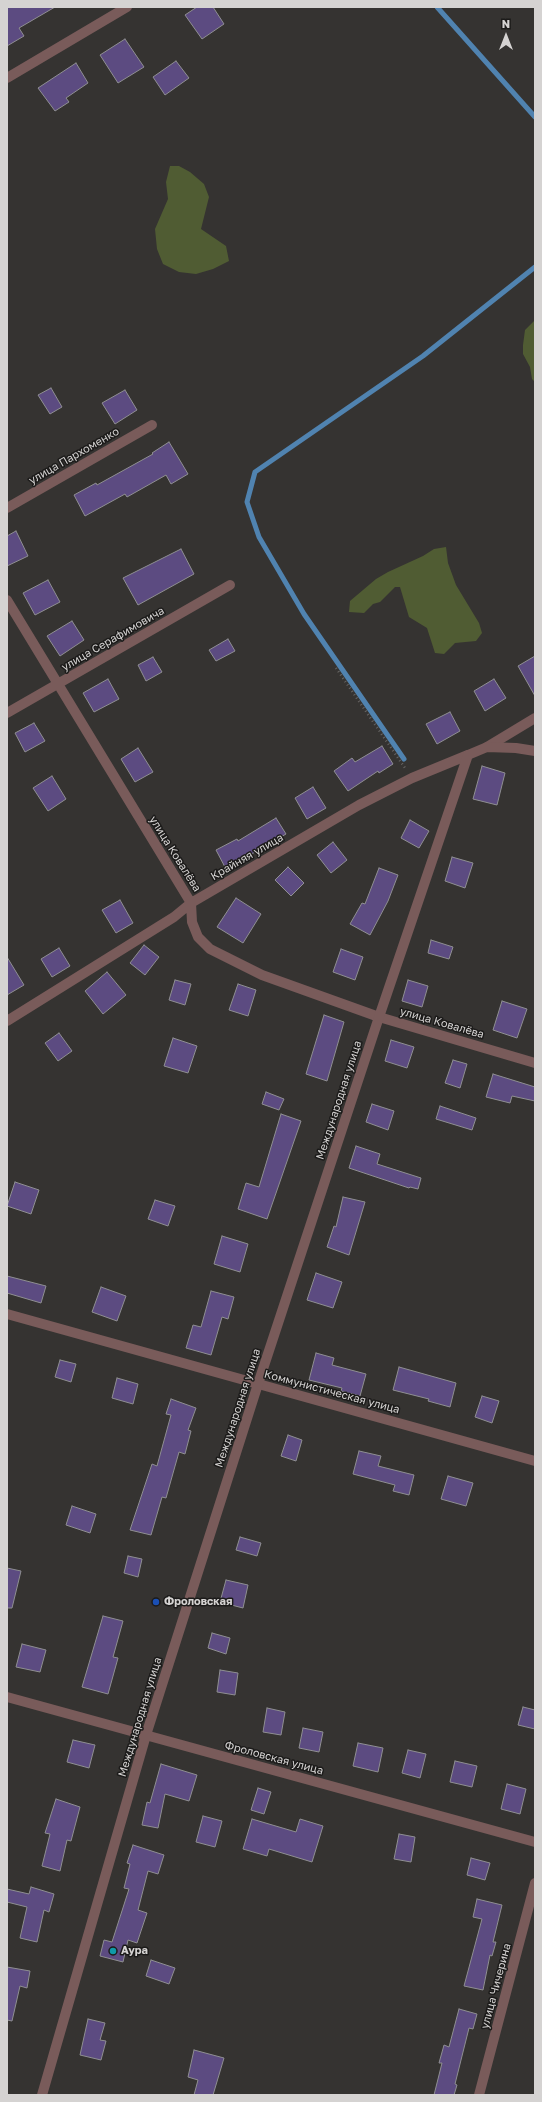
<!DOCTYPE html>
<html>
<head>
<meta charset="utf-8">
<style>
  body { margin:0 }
  #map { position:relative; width:542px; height:2102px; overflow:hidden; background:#353331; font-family:"Golos Text",sans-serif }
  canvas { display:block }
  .frame { position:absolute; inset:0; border:8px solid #d5d3d2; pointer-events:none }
  .north { position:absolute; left:486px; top:16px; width:40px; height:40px; -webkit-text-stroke:3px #1c1b1a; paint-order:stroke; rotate:0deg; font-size:11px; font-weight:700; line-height:16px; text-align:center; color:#d5d3d2 }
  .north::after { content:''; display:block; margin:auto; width:14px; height:18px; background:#d5d3d2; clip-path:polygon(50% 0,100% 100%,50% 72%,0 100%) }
</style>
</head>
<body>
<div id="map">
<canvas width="542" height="2102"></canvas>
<div class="frame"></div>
<div class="north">N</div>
</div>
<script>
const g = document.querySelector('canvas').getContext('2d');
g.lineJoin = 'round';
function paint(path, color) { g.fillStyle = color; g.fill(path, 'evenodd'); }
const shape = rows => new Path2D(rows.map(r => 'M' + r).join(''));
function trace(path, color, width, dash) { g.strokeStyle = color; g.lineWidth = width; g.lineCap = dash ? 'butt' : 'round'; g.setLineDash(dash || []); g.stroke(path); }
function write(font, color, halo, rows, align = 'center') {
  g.font = font + ' "Golos Text",sans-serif'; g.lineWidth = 3; g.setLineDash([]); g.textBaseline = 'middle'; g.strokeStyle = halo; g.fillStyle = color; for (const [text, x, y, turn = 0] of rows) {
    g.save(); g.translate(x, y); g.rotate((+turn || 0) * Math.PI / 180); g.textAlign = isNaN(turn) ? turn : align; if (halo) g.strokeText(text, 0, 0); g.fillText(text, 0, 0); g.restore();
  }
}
paint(shape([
  [170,166,179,166,190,172,204,184,209,197,201,229,226,246,229,261,213,269,196,274,179,272,163,264,157,249,155,229,168,199,166,182],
  [535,320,535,382,532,379,530,367,523,354,523,345,525,330],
  [446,547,448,563,456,585,479,623,482,633,476,641,455,643,444,654,435,653,427,628,409,617,400,587,395,587,380,602,373,604,364,613,349,612,350,601,376,579,388,572,423,556,434,549]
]), '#505c33');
trace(shape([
  [437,7,535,117],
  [404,759,304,614,259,537,247,502,255,472,423,356,535,267]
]), '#5083b0', 5);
const building = shape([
  [7,7,55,7,19,28,24,36,7,46,7,7],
  [197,7,213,7,224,24,202,39,185,15,197,7],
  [125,39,144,67,118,83,100,55,125,39],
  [176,61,189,78,165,95,153,77,176,61],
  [76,63,88,83,66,98,69,102,55,111,38,88,76,63],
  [51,388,62,407,50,414,38,395,51,388],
  [125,390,137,410,115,424,102,403,125,390],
  [169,442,188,474,171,484,166,475,127,497,125,494,85,516,74,495,96,483,97,485,153,454,152,453,169,442],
  [16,531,28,556,7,566,7,536,16,531],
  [181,549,194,574,138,605,123,578,181,549],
  [48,580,60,602,35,615,23,593,48,580],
  [72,621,84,640,60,656,47,636,72,621],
  [228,639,235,651,216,661,209,650,228,639],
  [535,656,535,696,518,666,535,656],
  [153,657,162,672,146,681,138,665,153,657],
  [108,679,119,699,94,712,83,693,108,679],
  [494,679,506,698,485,711,474,691,494,679],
  [450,712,460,731,437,744,426,724,450,712],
  [34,723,45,741,25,752,15,733,34,723],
  [382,746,393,764,379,773,378,771,348,791,334,771,352,758,355,762,382,746],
  [138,748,153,772,135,782,121,759,138,748],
  [482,766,505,773,497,805,473,799,482,766],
  [52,776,66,799,48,811,33,788,52,776],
  [313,787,326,808,307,819,295,798,313,787],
  [276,818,286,834,226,869,216,850,237,839,238,841,276,818],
  [410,820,429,831,419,848,401,838,410,820],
  [333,842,347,860,331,873,317,855,333,842],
  [452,857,473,863,465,888,445,881,452,857],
  [288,867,304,883,291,896,275,880,288,867],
  [379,868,398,875,388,901,370,935,350,924,362,903,365,904,379,868],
  [236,898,261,914,243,943,217,927,236,898],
  [120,900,133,923,116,933,102,910,120,900],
  [431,940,453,947,449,959,428,953,431,940],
  [144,945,159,957,145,975,130,963,144,945],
  [59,948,70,966,52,977,41,959,59,948],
  [341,949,363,957,355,980,333,972,341,949],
  [7,957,24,985,7,995,7,957],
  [107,972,126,995,103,1014,85,991,107,972],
  [175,980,191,984,185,1005,169,1000,175,980],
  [408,980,428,986,422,1007,402,1001,408,980],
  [238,984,256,990,248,1016,229,1010,238,984],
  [502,1001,527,1009,517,1038,493,1030,502,1001],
  [324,1015,344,1022,327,1081,306,1074,324,1015],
  [59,1033,72,1051,58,1061,45,1043,59,1033],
  [173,1038,197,1046,188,1073,164,1066,173,1038],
  [391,1040,414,1047,407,1068,385,1061,391,1040],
  [453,1060,467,1064,460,1088,445,1083,453,1060],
  [493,1074,535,1087,535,1101,512,1096,510,1103,486,1097,493,1074],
  [266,1092,284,1099,279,1110,262,1104,266,1092],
  [372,1104,394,1111,388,1130,366,1122,372,1104],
  [440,1106,476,1118,472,1130,436,1119,440,1106],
  [281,1114,301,1121,267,1219,238,1209,246,1183,259,1187,281,1114],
  [356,1146,380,1154,377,1164,421,1178,418,1189,410,1187,409,1188,349,1168,356,1146],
  [15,1182,39,1190,31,1214,7,1206,15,1182],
  [343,1197,365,1202,349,1255,327,1247,334,1226,336,1227,343,1197],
  [155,1200,175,1206,168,1226,148,1219,155,1200],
  [222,1236,248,1244,240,1272,214,1264,222,1236],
  [316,1273,342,1282,333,1308,307,1300,316,1273],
  [7,1276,46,1286,41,1303,7,1293,7,1276],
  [101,1287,126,1296,117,1321,92,1312,101,1287],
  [211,1291,234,1297,228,1319,222,1317,211,1355,186,1348,193,1325,201,1327,211,1291],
  [316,1353,334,1358,332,1365,366,1374,360,1396,341,1391,342,1388,309,1380,316,1353],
  [60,1360,76,1364,71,1382,55,1377,60,1360],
  [399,1367,456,1383,450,1407,428,1401,429,1399,393,1390,399,1367],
  [117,1378,138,1384,133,1404,112,1398,117,1378],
  [482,1396,499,1401,492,1423,475,1417,482,1396],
  [171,1399,196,1408,188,1430,191,1431,185,1454,179,1452,166,1498,162,1497,151,1535,130,1530,152,1464,157,1466,171,1415,166,1414,171,1399],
  [288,1435,302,1440,296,1461,281,1456,288,1435],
  [359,1451,381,1456,378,1466,414,1475,409,1495,393,1491,395,1485,353,1474,359,1451],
  [448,1476,473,1483,466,1506,441,1499,448,1476],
  [72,1506,96,1514,90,1533,66,1525,72,1506],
  [240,1537,261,1543,257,1556,236,1550,240,1537],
  [128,1556,142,1559,138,1577,124,1573,128,1556],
  [7,1568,21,1571,12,1608,7,1608,7,1568],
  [226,1580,248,1585,243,1608,220,1602,226,1580],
  [103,1616,123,1621,113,1657,118,1658,108,1694,82,1687,103,1616],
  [212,1633,230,1638,226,1654,208,1648,212,1633],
  [22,1644,46,1650,40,1672,16,1667,22,1644],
  [220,1670,238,1673,235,1695,217,1692,220,1670],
  [523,1707,535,1710,535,1729,518,1725,523,1707],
  [267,1708,285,1712,281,1735,263,1732,267,1708],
  [303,1728,323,1732,319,1752,299,1748,303,1728],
  [73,1740,95,1745,89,1768,67,1762,73,1740],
  [358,1743,383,1748,378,1772,353,1766,358,1743],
  [408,1750,426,1754,420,1778,402,1773,408,1750],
  [455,1761,477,1766,472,1787,450,1782,455,1761],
  [161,1764,197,1775,189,1801,165,1794,158,1828,142,1825,147,1802,150,1803,161,1764],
  [507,1784,526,1789,520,1814,501,1809,507,1784],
  [258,1788,271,1792,264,1814,251,1810,258,1788],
  [56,1799,80,1807,71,1841,67,1840,60,1871,42,1866,50,1834,45,1833,56,1799],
  [203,1816,222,1821,215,1847,196,1842,203,1816],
  [252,1819,296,1832,300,1819,323,1826,312,1862,269,1849,267,1856,243,1849,252,1819],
  [399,1834,415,1837,411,1862,394,1859,399,1834],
  [133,1845,164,1855,158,1874,148,1871,138,1910,147,1913,137,1943,128,1940,123,1962,100,1956,104,1940,112,1942,129,1889,124,1888,130,1864,127,1863,133,1845],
  [471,1858,490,1863,485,1880,467,1875,471,1858],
  [31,1887,54,1894,49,1912,44,1910,37,1942,20,1938,27,1907,7,1902,7,1889,29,1894,31,1887],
  [477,1899,502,1905,493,1942,496,1942,492,1956,490,1955,483,1990,464,1986,482,1919,473,1917,477,1899],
  [151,1960,175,1968,169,1984,146,1976,151,1960],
  [7,1967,30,1971,27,1988,20,1986,12,2021,7,2020,7,1967],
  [459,2009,477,2014,473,2029,469,2028,455,2084,457,2085,454,2095,434,2095,442,2063,439,2063,444,2045,449,2047,459,2009],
  [88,2019,105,2023,100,2040,106,2041,101,2060,80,2055,88,2019],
  [194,2050,224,2058,213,2095,194,2095,198,2080,188,2077,194,2050]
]);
paint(building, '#5c4b81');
trace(building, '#8f8f92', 1);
trace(shape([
  [336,668,405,768]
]), '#686665', 2.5, [1, 3]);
trace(shape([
  [7,508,152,425],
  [7,600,191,903,192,922,198,937,210,949,262,975,379,1017,535,1063],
  [7,713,230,585],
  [487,747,535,718],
  [7,1021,174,917,191,903,359,805,412,778,468,755],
  [7,1314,535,1461],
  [7,1697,535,1842],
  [479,2095,535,1883]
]), '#795b5a', 10);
trace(shape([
  [7,78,127,7],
  [42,2095,146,1735,258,1384,379,1017,468,755,487,747,516,748,535,751]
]), '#795b5a', 10);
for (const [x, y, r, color] of [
  [156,1602,4,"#1a4fb4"],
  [113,1951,4,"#0f9aa8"]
]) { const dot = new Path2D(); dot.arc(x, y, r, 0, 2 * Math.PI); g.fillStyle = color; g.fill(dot); trace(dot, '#1c1b1a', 1.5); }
write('11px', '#d5d3d2', '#1c1b1a', [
  ["улица Пархоменко",74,456,-30],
  ["улица Серафимовича",113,639,-30],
  ["улица Ковалёва",175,854,58],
  ["Крайняя улица",247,857,-30],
  ["улица Ковалёва",442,1023,16],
  ["Международная улица",339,1100,-72],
  ["Коммунистическая улица",332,1392,15],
  ["Международная улица",238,1408,-72],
  ["Международная улица",140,1717,-73],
  ["Фроловская улица",274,1758,15],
  ["улица Чичерина",496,1986,-75]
]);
write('bold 11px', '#d5d3d2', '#1c1b1a', [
  ["Фроловская",164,1602],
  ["Аура",121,1951]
], 'left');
</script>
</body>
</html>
